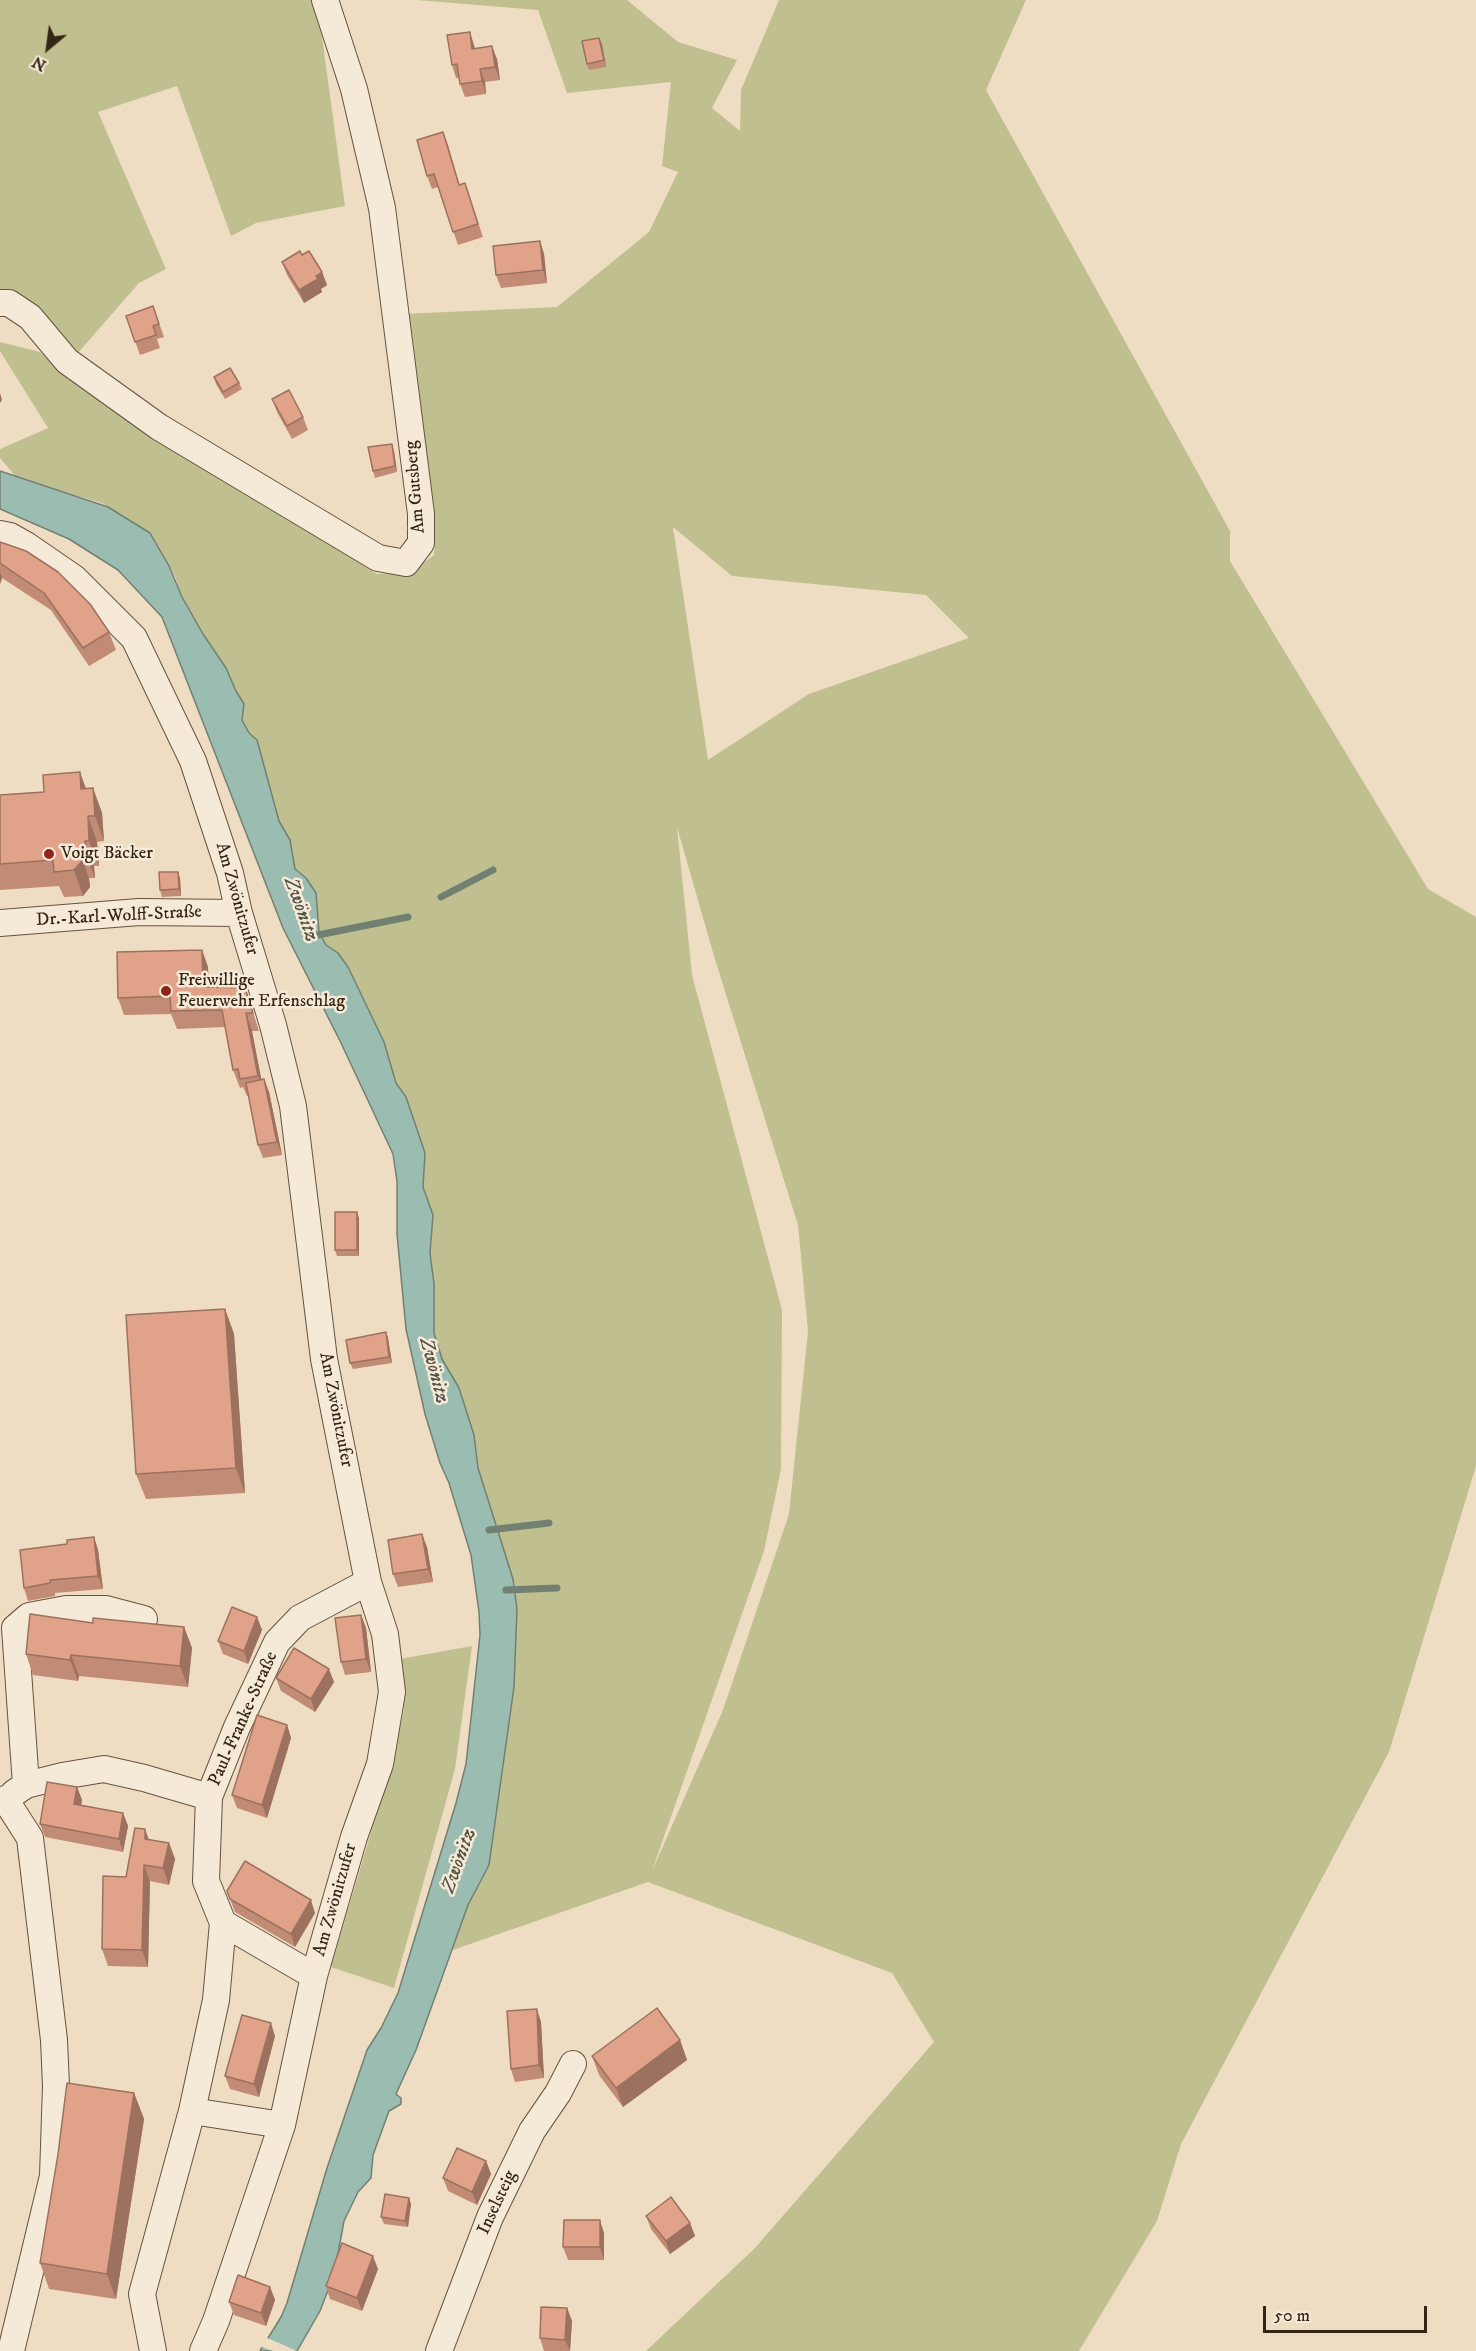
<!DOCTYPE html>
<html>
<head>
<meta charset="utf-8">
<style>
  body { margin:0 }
  #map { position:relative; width:1476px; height:2351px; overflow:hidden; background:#efddc3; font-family:"IM FELL DW Pica",serif }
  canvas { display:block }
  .north { position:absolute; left:18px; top:18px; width:60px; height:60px; -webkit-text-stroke:4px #f5e9d8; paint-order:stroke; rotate:209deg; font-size:16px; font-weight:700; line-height:24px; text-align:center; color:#352513 }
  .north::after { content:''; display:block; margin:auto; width:21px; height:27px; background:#352513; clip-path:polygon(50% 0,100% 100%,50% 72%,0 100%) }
  .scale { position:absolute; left:1263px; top:2306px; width:164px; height:27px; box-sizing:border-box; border:3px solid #352513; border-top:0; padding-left:8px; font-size:18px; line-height:21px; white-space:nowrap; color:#352513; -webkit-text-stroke:4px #f5e9d8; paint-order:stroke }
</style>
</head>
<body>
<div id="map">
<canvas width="1476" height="2351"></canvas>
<div class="north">N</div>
<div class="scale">50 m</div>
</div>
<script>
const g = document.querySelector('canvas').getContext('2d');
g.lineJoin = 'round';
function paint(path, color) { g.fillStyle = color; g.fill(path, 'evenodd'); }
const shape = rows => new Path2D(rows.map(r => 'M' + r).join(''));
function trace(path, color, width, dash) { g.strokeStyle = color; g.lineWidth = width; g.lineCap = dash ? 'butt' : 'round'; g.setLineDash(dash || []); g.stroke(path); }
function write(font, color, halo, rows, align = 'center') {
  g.font = font + ' "IM FELL DW Pica",serif'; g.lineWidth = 5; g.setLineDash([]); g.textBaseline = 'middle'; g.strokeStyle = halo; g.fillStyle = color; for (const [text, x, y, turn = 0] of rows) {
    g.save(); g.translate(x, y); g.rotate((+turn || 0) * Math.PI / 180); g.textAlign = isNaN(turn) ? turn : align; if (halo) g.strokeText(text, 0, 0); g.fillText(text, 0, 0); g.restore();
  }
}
paint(shape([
  [0,0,317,0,345,206,256,223,231,236,177,86,98,112,166,269,139,283,77,354,0,308],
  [417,0,627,0,678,42,737,60,712,108,740,131,741,90,779,0,1026,0,986,90,1230,531,1230,561,1428,889,1476,917,1476,1466,1389,1752,1181,2144,1157,2221,1079,2351,646,2351,755,2248,934,2042,892,1973,648,1882,450,1951,468,1905,489,1865,514,1687,517,1609,513,1579,478,1468,474,1435,459,1388,442,1359,434,1333,434,1284,430,1253,433,1215,423,1187,425,1153,406,1097,396,1083,384,1042,348,967,338,954,326,945,319,932,318,919,306,878,295,869,290,840,279,821,257,740,249,733,242,720,244,704,236,691,226,668,203,634,182,597,175,576,150,533,102,503,17,478,0,458,0,449,48,428,0,351,0,342,40,352,82,387,377,574,410,573,434,555,435,520,381,315,557,307,649,232,678,172,662,166,671,82,567,93,538,10],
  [673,527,732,576,926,595,969,638,809,694,708,760],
  [677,827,714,956,798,1225,808,1331,789,1514,723,1710,652,1871,764,1551,781,1469,782,1310,692,975],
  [472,1646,455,1769,394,1988,331,1967,396,1748,404,1708,400,1659]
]), '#c0bf8f');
const water = shape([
  [0,471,108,507,150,533,169,566,182,597,203,634,226,668,236,691,244,704,242,720,249,733,257,740,279,821,290,840,295,869,306,878,316,893,319,932,326,945,338,953,348,967,384,1042,396,1083,406,1097,425,1153,423,1187,433,1215,430,1253,434,1284,434,1333,442,1359,459,1388,474,1435,478,1468,513,1579,517,1609,514,1687,489,1865,468,1905,416,2050,396,2094,401,2098,401,2104,389,2111,373,2155,371,2178,358,2192,344,2221,334,2275,320,2311,297,2351,260,2351,281,2317,287,2303,327,2168,367,2050,381,2028,398,1993,456,1803,466,1764,480,1635,479,1612,471,1555,449,1483,440,1463,425,1414,406,1329,397,1234,397,1181,393,1154,341,1043,283,928,162,617,118,570,69,539,0,509,0,471]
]);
paint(water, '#9abcb1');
trace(water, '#728072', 1.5);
paint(shape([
  [265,2337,297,2351,273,2351,259,2346]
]), '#efddc3');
trace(shape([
  [441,897,493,870],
  [313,936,408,917],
  [489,1530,549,1523],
  [506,1590,557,1588]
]), '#728072', 7);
const minor = shape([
  [0,303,9,303,30,317,67,361,159,427,378,558,406,563,421,543,421,514,382,208,354,89,325,0],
  [0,534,10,536,26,545,74,578,134,638,193,761,230,873,239,913,273,1025,293,1106,324,1359,368,1582,385,1634,392,1692,380,1764,354,1837,314,1976,282,2125,216,2321,203,2351],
  [0,923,139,912,239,913],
  [26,1785,15,1628,29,1616,66,1609,106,1609,144,1619],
  [14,1793,26,1785,62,1776,104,1769,144,1778,209,1797],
  [5,1799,30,1838,54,2040,56,2086,53,2176,11,2351],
  [314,1976,223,1923,206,1881,209,1797,237,1727,277,1642,300,1618,368,1582],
  [192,2111,282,2125],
  [153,2351,142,2294,192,2111,216,2000,223,1923],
  [439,2351,490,2217,532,2131,558,2093,573,2064]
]);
trace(minor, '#64533f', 28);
trace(minor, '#f5e9d8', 26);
paint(shape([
  [599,38,602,44,606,67,589,70,587,64],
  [474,45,475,49,497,59,500,80,485,82,486,94,465,97,460,84,459,78,456,78,452,65],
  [443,132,459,185,465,183,483,237,458,245,438,187,432,189,427,176],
  [540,241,544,254,547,283,501,288,496,275],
  [302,255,322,272,327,285,321,289,322,292,304,303,287,275,282,262],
  [153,306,164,337,157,339,160,348,140,355,126,316],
  [214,377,239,383,242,389,225,399,216,384],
  [272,399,303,417,308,430,292,439,277,412],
  [394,451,397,472,375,478,373,471],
  [0,542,109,632,116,650,89,666,51,610,2,578,0,584],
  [93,788,102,813,104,841,97,842,99,866,94,866,95,878,89,878,90,887,83,896,64,897,59,886,0,890,0,795],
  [178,872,180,878,181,896,162,897,160,890],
  [202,950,208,967,209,987,245,988,259,1031,252,1031,261,1080,264,1079,269,1092,282,1155,263,1158,258,1145,249,1096,247,1096,243,1087,240,1088,233,1070,225,1027,177,1029,171,1014,124,1015,118,998],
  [359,1218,359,1256,337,1256,335,1250],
  [225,1309,234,1334,245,1493,146,1499,136,1474],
  [386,1332,388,1338,392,1363,353,1369,350,1363],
  [94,1537,98,1550,103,1589,55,1593,55,1596,28,1601,24,1588,67,1544],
  [427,1547,433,1582,398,1587,393,1574],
  [361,1615,366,1628,371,1672,345,1675,341,1662],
  [257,1617,262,1630,248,1664,223,1654,218,1641],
  [93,1623,184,1627,192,1648,188,1687,79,1676,78,1681,33,1675,26,1654],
  [276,1678,334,1682,315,1712,281,1691],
  [287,1725,291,1738,267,1818,237,1808,232,1795],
  [77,1787,82,1800,81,1805,123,1813,128,1826,123,1852,45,1837,40,1824],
  [149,1840,169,1843,175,1859,169,1885,150,1881,148,1967,108,1966,102,1949,126,1877],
  [227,1891,315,1913,295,1947,235,1912],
  [541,2022,544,2078,515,2082,511,2069],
  [275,2036,259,2097,230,2089,225,2076],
  [680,2040,687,2060,623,2107,599,2075,592,2056],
  [134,2093,144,2119,116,2299,49,2289,40,2263],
  [486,2161,491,2174,477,2205,448,2191,443,2178],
  [409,2198,411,2204,408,2227,384,2224,381,2217],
  [646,2216,690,2223,695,2236,670,2254,651,2229],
  [604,2233,604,2260,568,2260,563,2247],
  [378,2269,362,2311,330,2299,326,2286],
  [270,2287,275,2300,266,2326,234,2315,229,2302],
  [567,2308,572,2321,570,2351,544,2351,540,2338]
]), '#c18b75');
paint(shape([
  [470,32,474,45,477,62,472,49],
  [599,38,602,44,606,67,604,60],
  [492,46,497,59,500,80,495,67],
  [480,69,485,82,486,94,482,81],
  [443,132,448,145,463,198,459,185],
  [540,241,544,254,547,283,543,270],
  [322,272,327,285,321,289,322,292,304,303,299,290],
  [0,393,2,400,0,403],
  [392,444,394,451,397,472,395,466],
  [0,571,2,578,0,584],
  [80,772,89,797,81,789],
  [93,788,102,813,104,841,95,816],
  [88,816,97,842,99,866,89,841],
  [85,841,94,866,95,878,85,852],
  [80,853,89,878,90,887,83,896,74,870],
  [178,872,180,878,181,896,179,889],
  [202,950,208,967,209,1004,203,987],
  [246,1013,252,1031,264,1093,258,1076],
  [264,1079,269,1092,282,1155,277,1142],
  [357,1212,359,1218,359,1256,357,1250],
  [225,1309,234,1334,245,1493,236,1468],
  [386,1332,388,1338,392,1363,389,1357],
  [422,1534,427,1547,433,1582,428,1569],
  [94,1537,98,1550,103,1589,98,1576],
  [361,1615,366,1628,371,1672,366,1659],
  [257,1617,262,1630,248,1664,244,1651],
  [184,1627,192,1648,188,1687,180,1666],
  [71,1655,79,1676,78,1681,70,1660],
  [329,1669,334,1682,315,1712,311,1699],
  [287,1725,291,1738,267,1818,262,1805],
  [77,1787,82,1800,79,1817,74,1804],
  [123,1813,128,1826,123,1852,119,1839],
  [145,1829,151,1845,145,1839],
  [169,1843,175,1859,169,1885,163,1868],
  [144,1865,150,1881,148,1967,142,1950],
  [311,1900,315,1913,295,1947,291,1934],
  [537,2009,541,2022,544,2078,539,2065],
  [271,2023,275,2036,259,2097,254,2084],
  [680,2040,687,2060,623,2107,616,2088],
  [134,2093,144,2119,116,2299,107,2274],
  [486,2161,491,2174,477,2205,472,2192],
  [409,2198,411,2204,408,2227,405,2221],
  [600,2220,604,2233,604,2260,600,2247],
  [690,2223,695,2236,670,2254,666,2241],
  [373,2256,378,2269,362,2311,357,2298],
  [270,2287,275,2300,266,2326,261,2313],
  [567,2308,572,2321,570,2351,565,2340]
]), '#9d715f');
const building = shape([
  [470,32,472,49,492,46,495,67,480,69,482,81,460,84,457,64,452,65,447,35,470,32],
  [599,38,604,60,587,64,582,41,599,38],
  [443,132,459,185,465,183,478,224,453,232,434,174,427,176,417,140,443,132],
  [540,241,543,270,496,275,493,246,540,241],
  [300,251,302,255,309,251,322,272,316,276,318,279,299,290,282,262,300,251],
  [153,306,159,324,153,326,156,335,135,342,126,316,153,306],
  [230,368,239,383,223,392,214,377,230,368],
  [289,390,303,417,287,426,272,399,289,390],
  [392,444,395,466,373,471,368,447,392,444],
  [0,542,26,551,58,572,90,604,109,632,83,648,44,593,0,563,0,542],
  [80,772,81,789,93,788,95,816,88,816,89,841,85,841,85,852,80,853,81,862,74,870,54,872,53,860,0,864,0,795,44,792,43,775,80,772],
  [159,872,178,872,179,889,160,890,159,872],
  [202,950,203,987,245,988,253,1013,246,1013,258,1076,240,1079,238,1069,233,1070,222,1010,171,1011,170,996,118,998,117,952,202,950],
  [264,1079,277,1142,258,1145,246,1083,264,1079],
  [335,1212,357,1212,357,1250,335,1250,335,1212],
  [225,1309,236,1468,136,1474,126,1315,225,1309],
  [386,1332,389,1357,350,1363,346,1340,386,1332],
  [422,1534,428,1569,393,1574,388,1540,422,1534],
  [94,1537,98,1576,50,1580,50,1583,24,1588,20,1550,67,1544,67,1540,94,1537],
  [232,1607,257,1617,244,1651,218,1641,232,1607],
  [30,1614,93,1623,93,1618,184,1627,180,1666,71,1655,70,1660,26,1654,30,1614],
  [361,1615,366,1659,341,1662,335,1618,361,1615],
  [294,1648,329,1669,311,1699,276,1678,294,1648],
  [257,1715,287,1725,262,1805,232,1795,257,1715],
  [47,1782,77,1787,74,1804,123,1813,119,1839,40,1824,47,1782],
  [135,1828,145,1829,145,1839,169,1843,163,1868,144,1865,142,1950,102,1949,103,1876,126,1877,135,1828],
  [245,1861,311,1900,291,1934,230,1899,227,1891,245,1861],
  [657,2008,680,2040,616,2088,592,2056,657,2008],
  [537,2009,539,2065,511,2069,507,2011,537,2009],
  [242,2015,271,2023,254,2084,225,2076,242,2015],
  [67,2083,134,2093,107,2274,40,2263,58,2154,67,2083],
  [457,2148,486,2161,472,2192,443,2178,457,2148],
  [385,2194,409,2198,405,2221,381,2217,385,2194],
  [671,2197,690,2223,666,2241,646,2216,671,2197],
  [564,2220,600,2220,600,2247,563,2247,564,2220],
  [342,2243,373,2256,357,2298,326,2286,342,2243],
  [238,2275,270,2287,261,2313,229,2302,238,2275],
  [541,2307,567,2308,565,2340,540,2338,541,2307]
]);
paint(building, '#e0a288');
trace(building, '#9d715f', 1.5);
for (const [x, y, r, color] of [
  [49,854,6,"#8f2418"],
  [166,991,6,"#8f2418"]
]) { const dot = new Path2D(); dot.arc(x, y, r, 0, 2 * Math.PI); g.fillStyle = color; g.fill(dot); trace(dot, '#f5e9d8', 2); }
write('18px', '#352513', '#f5e9d8', [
  ["Am Gutsberg",416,487,-95],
  ["Am Zwönitzufer",236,899,74],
  ["Dr.-Karl-Wolff-Straße",119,917,-3],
  ["Am Zwönitzufer",335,1410,79],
  ["Paul-Franke-Straße",244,1719,-66],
  ["Am Zwönitzufer",336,1900,-74],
  ["Inselsteig",498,2203,-65]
]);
write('18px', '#352513', '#f5e9d8', [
  ["Voigt Bäcker",61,854],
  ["Freiwillige",178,981],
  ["Feuerwehr Erfenschlag",178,1002]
], 'left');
write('italic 20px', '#535242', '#f5e9d8', [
  ["Zwönitz",300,910,70],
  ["Zwönitz",433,1371,75],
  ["Zwönitz",460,1861,-70]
]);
</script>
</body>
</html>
